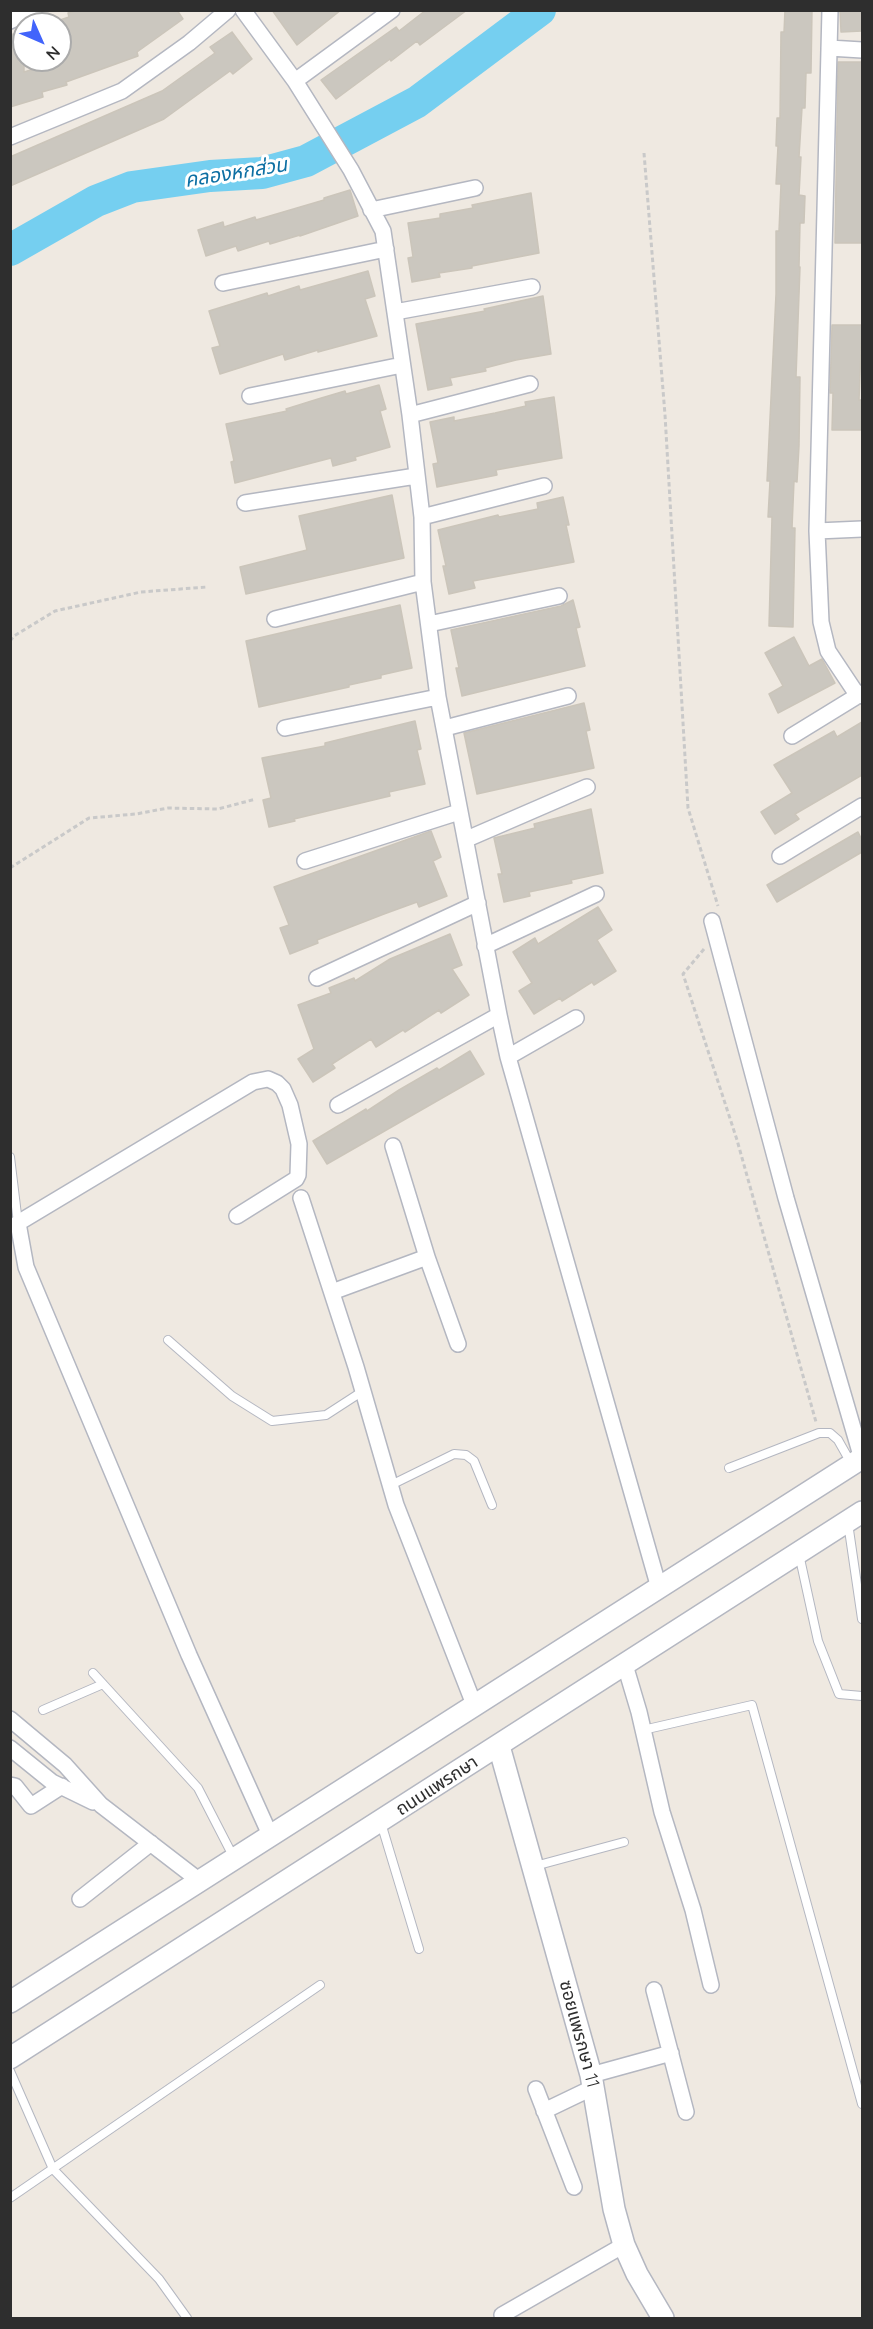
<!DOCTYPE html>
<html>
<head>
<meta charset="utf-8">
<style>
  body { margin:0 }
  #map { position:relative; width:873px; height:2329px; overflow:hidden; background:#efe9e1; font-family:Quicksand,sans-serif }
  canvas { display:block }
  .frame { position:absolute; inset:0; border:12px solid #2e2e2e; pointer-events:none }
  .north { position:absolute; left:12px; top:12px; width:60px; height:60px; box-sizing:border-box; background:#fff; border:2px solid #ababab; border-radius:50%; rotate:135deg; font-size:16px; font-weight:700; line-height:24px; text-align:center; color:#2e2e2e }
  .north::after { content:''; display:block; margin:auto; width:21px; height:27px; background:#4264fb; clip-path:polygon(50% 0,100% 100%,50% 72%,0 100%) }
</style>
</head>
<body>
<div id="map">
<canvas width="873" height="2329"></canvas>
<div class="frame"></div>
<div class="north">N</div>
</div>
<script>
const g = document.querySelector('canvas').getContext('2d');
g.lineJoin = 'round';
const shape = rows => new Path2D(rows.map(r => 'M' + r).join(''));
function trace(path, color, width, dash) { g.strokeStyle = color; g.lineWidth = width; g.lineCap = dash ? 'butt' : 'round'; g.setLineDash(dash || []); g.stroke(path); }
function paint(path, color) { g.fillStyle = color; g.fill(path, 'evenodd'); }
function write(font, color, halo, rows, align = 'center') {
  g.font = font + ' Quicksand,"Noto Sans Thai",sans-serif'; g.lineWidth = 6; g.setLineDash([]); g.textBaseline = 'middle'; g.strokeStyle = halo; g.fillStyle = color; for (const [text, x, y, turn = 0] of rows) {
    g.save(); g.translate(x, y); g.rotate((+turn || 0) * Math.PI / 180); g.textAlign = isNaN(turn) ? turn : align; if (halo) g.strokeText(text, 0, 0); g.fillText(text, 0, 0); g.restore();
  }
}
trace(shape([
  [10,250,96,201,132,187,210,176,262,173,306,161,417,102,540,10]
]), '#75cff0', 32);
const building = shape([
  [77,10,177,10,183,19,137,52,138,56,66,82,67,85,42,92,43,97,10,107,10,35,24,31,24,72,60,61,60,20,69,17,68,13,77,10],
  [272,10,341,10,297,45,272,10],
  [426,10,467,10,420,45,417,41,391,61,390,59,336,99,321,80,396,27,399,31,426,10],
  [785,10,812,10,811,73,806,73,805,108,802,108,799,157,801,157,799,195,805,196,804,223,800,223,799,267,800,267,796,377,800,377,799,446,797,482,794,481,792,528,795,528,793,627,769,626,772,517,768,517,770,481,767,481,776,294,776,231,779,231,781,184,776,184,778,146,776,146,777,118,780,118,781,32,784,32,785,10],
  [840,10,862,10,862,31,841,32,840,10],
  [232,32,252,59,233,74,230,71,164,119,10,186,10,157,162,91,215,53,210,47,232,32],
  [838,62,862,62,862,243,835,243,838,62],
  [350,190,358,216,300,236,300,235,270,244,269,241,238,251,236,246,206,256,198,230,223,222,224,227,255,217,256,220,324,200,324,198,350,190],
  [531,193,539,253,472,266,472,268,439,273,440,277,412,282,408,258,413,257,408,223,440,218,440,214,473,208,472,205,531,193],
  [368,271,375,296,365,299,377,336,318,352,318,350,285,360,283,354,220,374,212,348,220,346,209,311,267,293,268,296,299,286,300,290,368,271],
  [543,296,551,354,516,360,485,368,486,371,450,378,452,385,428,390,416,324,485,311,484,309,543,296],
  [832,325,862,325,859,400,862,400,862,430,832,430,833,393,830,393,832,325],
  [379,385,386,409,380,411,390,447,355,457,356,460,333,466,331,458,235,483,231,462,234,461,226,424,287,411,286,409,318,399,345,391,346,394,379,385],
  [554,397,562,458,496,470,497,475,437,487,433,464,438,463,430,422,454,417,454,421,495,413,526,406,525,402,554,397],
  [392,495,404,558,246,594,240,567,307,550,299,516,392,495],
  [563,497,569,525,566,525,574,562,473,581,475,588,449,594,443,566,446,566,438,530,498,515,499,517,538,509,537,503,563,497],
  [573,600,580,627,576,628,585,666,462,696,456,668,459,668,451,630,561,606,573,600],
  [400,605,412,668,381,675,381,678,349,685,349,687,259,707,246,641,400,605],
  [794,637,809,666,822,659,835,683,778,713,769,694,783,686,765,653,794,637],
  [584,703,590,730,586,731,594,768,477,794,464,733,584,703],
  [415,721,421,749,417,750,425,784,389,792,390,796,294,819,295,821,269,827,263,800,271,798,262,758,325,746,325,743,415,721],
  [862,722,862,775,795,814,799,819,775,834,761,812,792,793,774,765,834,731,837,737,862,722],
  [591,809,603,873,571,880,572,883,529,892,530,896,504,902,498,874,502,874,494,838,535,828,534,824,591,809],
  [431,831,441,857,433,861,447,896,419,907,417,902,384,914,317,940,318,943,290,954,280,928,289,925,274,887,431,831],
  [858,832,862,840,862,852,777,902,767,885,858,832],
  [598,907,612,930,597,940,616,971,594,985,592,982,562,1001,560,998,534,1014,519,991,532,983,513,952,535,938,538,944,598,907],
  [450,934,462,965,452,969,469,995,441,1013,439,1010,405,1032,403,1030,376,1047,371,1039,332,1064,335,1068,313,1082,298,1059,314,1049,298,1005,331,993,329,988,354,978,355,981,390,959,450,934],
  [470,1051,484,1074,327,1164,313,1141,366,1109,367,1111,399,1090,437,1068,439,1070,470,1051]
]);
paint(building, '#cbc7bf');
trace(building, '#cbc5ba', 1.5);
const lane = shape([
  [10,1157,18,1223],
  [168,1340,232,1396,272,1421,326,1415,363,1391],
  [729,1468,819,1433,830,1433,838,1440,851,1463],
  [391,1485,454,1454,466,1455,474,1461,492,1505],
  [848,1523,862,1619],
  [799,1554,818,1641,839,1694,862,1696],
  [93,1673,198,1788,233,1856],
  [43,1710,103,1684],
  [643,1730,752,1705,862,2104],
  [381,1823,419,1949],
  [535,1866,624,1842],
  [10,2071,53,2169,159,2279,187,2318],
  [10,2198,320,1985]
]);
const street = shape([
  [243,10,295,81,351,170,383,231,410,415,422,517,423,582,438,697,499,1015,508,1057,659,1588],
  [830,10,817,531,821,622,828,651,858,696],
  [10,21,34,10],
  [829,48,862,50],
  [295,81,392,10],
  [10,137,122,91,189,43,228,10],
  [371,210,475,188],
  [223,283,386,249],
  [395,312,532,287],
  [250,396,402,365],
  [410,415,530,384],
  [245,503,416,476],
  [422,517,544,486],
  [817,531,862,529],
  [275,619,423,582],
  [429,624,559,596],
  [285,728,438,697],
  [445,728,568,696],
  [792,736,862,693],
  [467,839,587,787],
  [780,856,862,806],
  [305,861,459,812],
  [712,921,786,1198,862,1459],
  [485,946,596,894],
  [317,978,478,903],
  [508,1057,576,1018],
  [338,1105,499,1015],
  [301,1198,356,1367,396,1505,475,1707],
  [237,1216,296,1179,298,1175,299,1144,290,1105,283,1089,277,1083,268,1079,253,1082,18,1223,26,1267,189,1655,271,1837],
  [427,1257,458,1344],
  [332,1292,427,1257,393,1146],
  [625,1665,639,1712,662,1812,693,1910,711,1985],
  [10,1719,65,1765,101,1805,201,1882],
  [10,1748,52,1782,93,1802],
  [10,1785,15,1786,31,1806,62,1786],
  [80,1899,151,1843],
  [654,1990,686,2112],
  [591,2075,671,2053],
  [536,2089,574,2187],
  [544,2111,594,2087],
  [502,2315,624,2245]
]);
const secondary = shape([
  [499,1746,591,2075,614,2209,624,2245,637,2274,663,2318],
  [10,2002,862,1458],
  [10,2058,862,1512]
]);
trace(lane, '#b4b7c1', 10);
trace(street, '#b4b7c1', 18);
trace(secondary, '#b4b7c1', 24);
trace(shape([
  [644,153,665,415,688,808,718,906],
  [10,641,14,636,55,611,141,592,207,587],
  [10,868,89,818,136,814,168,808,218,809,256,799],
  [704,949,683,974,737,1140,816,1422]
]), '#c9c9c9', 3, [4.5, 3]);
trace(lane, '#fff', 8);
trace(street, '#fff', 15);
trace(secondary, '#fff', 21);
write('18px', '#2e2e2e', '#fff', [
  ["ถนนแพรกษา",437,1786,-33],
  ["ซอยแพรกษา 11",579,2034,75]
]);
write('italic 20px', '#0d6fa3', '#fff', [
  ["คลองหกส่วน",236,173,-9]
]);
</script>
</body>
</html>
